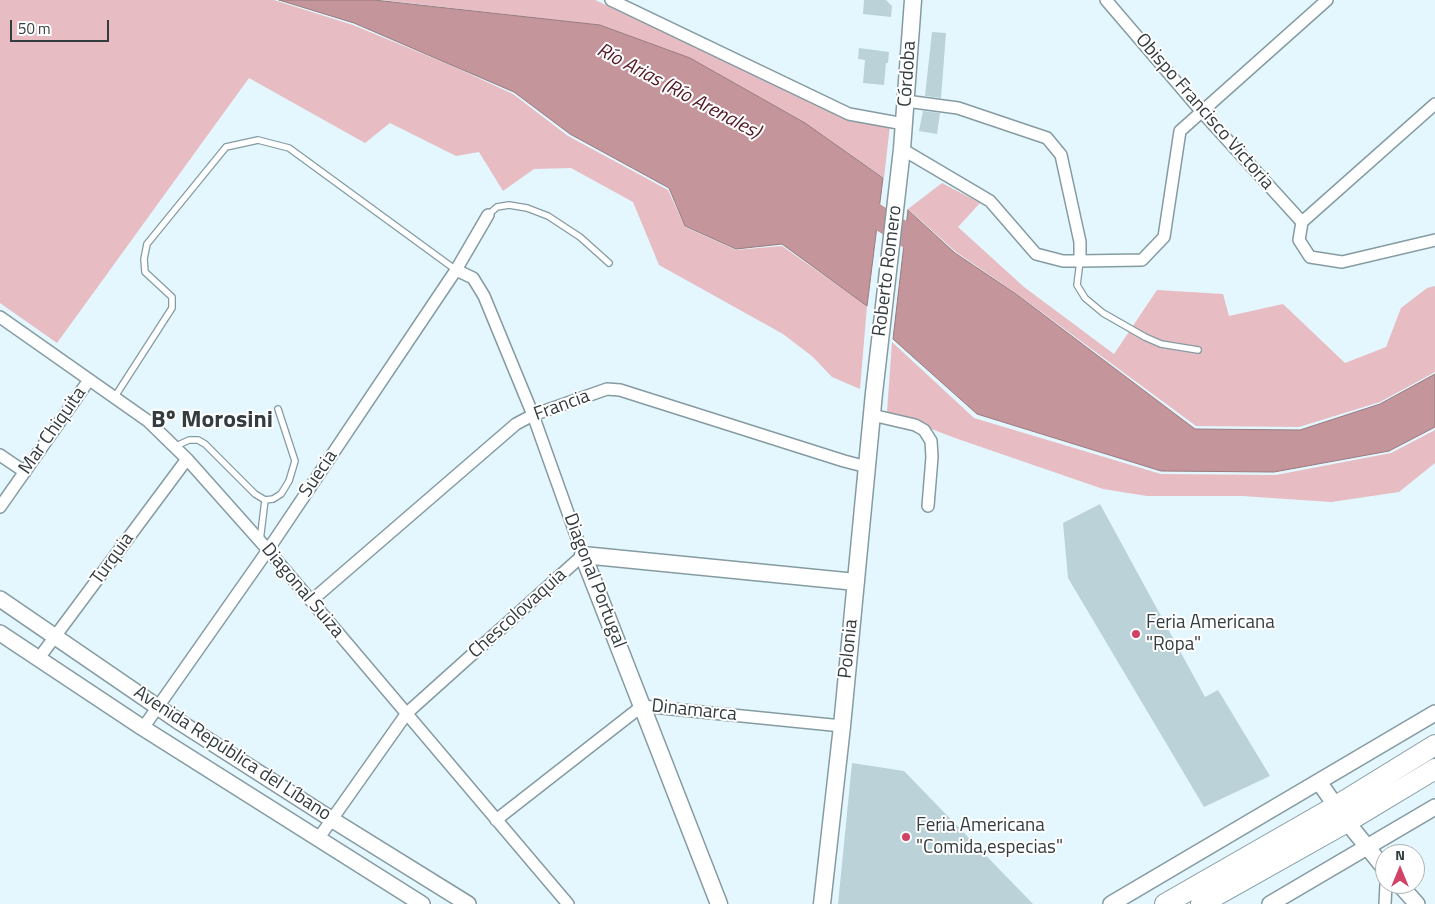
<!DOCTYPE html>
<html>
<head>
<meta charset="utf-8">
<style>
  body { margin:0 }
  #map { position:relative; width:1435px; height:904px; overflow:hidden; background:#e4f7fe; font-family:"Titillium Web",sans-serif }
  canvas { display:block }
  .north { position:absolute; left:1375px; top:844px; width:50px; height:50px; box-sizing:border-box; background:#fff; border:1px solid #adb1b2; border-radius:50%; rotate:0deg; font-size:14px; font-weight:700; line-height:20px; text-align:center; color:#333c3f }
  .north::after { content:''; display:block; margin:auto; width:18px; height:22px; background:#d14266; clip-path:polygon(50% 0,100% 100%,50% 72%,0 100%) }
  .scale { position:absolute; left:10px; top:20px; width:99px; height:22px; box-sizing:border-box; border:2px solid #333c3f; border-top:0; padding-left:6px; font-size:15px; line-height:18px; white-space:nowrap; color:#333c3f; -webkit-text-stroke:4px #fff; paint-order:stroke }
</style>
</head>
<body>
<div id="map">
<canvas width="1435" height="904"></canvas>
<div class="north">N</div>
<div class="scale">50 m</div>
</div>
<script>
const g = document.querySelector('canvas').getContext('2d');
g.lineJoin = 'round';
function paint(path, color) { g.fillStyle = color; g.fill(path, 'evenodd'); }
const shape = rows => new Path2D(rows.map(r => 'M' + r).join(''));
function trace(path, color, width, dash) { g.strokeStyle = color; g.lineWidth = width; g.lineCap = dash ? 'butt' : 'round'; g.setLineDash(dash || []); g.stroke(path); }
function write(font, color, halo, rows, align = 'center') {
  g.font = font + ' "Titillium Web",sans-serif'; g.lineWidth = 4; g.setLineDash([]); g.textBaseline = 'middle'; g.strokeStyle = halo; g.fillStyle = color; for (const [text, x, y, turn = 0] of rows) {
    g.save(); g.translate(x, y); g.rotate((+turn || 0) * Math.PI / 180); g.textAlign = isNaN(turn) ? turn : align; if (halo) g.strokeText(text, 0, 0); g.fillText(text, 0, 0); g.restore();
  }
}
paint(shape([
  [0,0,274,0,353,25,450,65,513,94,568,136,668,190,685,227,736,250,782,246,867,306,860,389,832,377,813,357,783,334,659,265,633,202,571,168,534,169,503,191,479,152,456,156,390,123,365,143,249,78,57,343,0,303],
  [382,0,595,0,850,118,890,125,884,178,805,123,690,58,601,25],
  [942,183,980,203,958,227,1024,287,1114,354,1157,290,1223,294,1229,316,1283,304,1345,363,1386,347,1401,308,1427,288,1435,286,1435,372,1380,402,1299,427,1196,426,1017,294,956,252,908,209],
  [892,342,974,418,1161,474,1276,475,1391,453,1435,430,1435,463,1399,492,1331,502,1242,496,1147,496,1103,489,955,438,887,412]
]), '#e7bcc2');
const water = shape([
  [279,0,374,0,600,25,690,58,805,123,883,178,867,306,782,244,736,249,685,226,669,188,570,134,514,92,354,23,279,0],
  [908,210,955,253,1016,294,1195,429,1300,430,1380,404,1435,374,1435,427,1389,451,1274,472,1161,471,977,414,893,339,908,210]
]);
paint(water, '#c4959b');
trace(water, '#987a7f', 1);
trace(shape([
  [855,196,867,210,920,244,922,259]
]), '#c4959b', 24);
paint(shape([
  [864,0,886,0,892,6,891,17,863,14],
  [932,32,946,33,941,98,925,96],
  [859,48,889,52,888,63,886,63,884,85,863,83,865,60,858,59],
  [923,111,940,113,937,134,919,131],
  [1100,504,1205,697,1218,690,1270,776,1204,807,1068,578,1063,523],
  [852,763,904,771,1033,904,838,904]
]), '#bbd2d9');
const service = shape([
  [488,215,497,207,509,205,527,208,548,216,580,237,609,263],
  [1080,261,1077,285,1085,298,1103,313,1145,337,1161,344,1198,350],
  [114,398,172,308,172,297,145,272,144,259,147,244,226,147,258,140,289,148,456,270],
  [174,447,189,440,198,440,205,444,255,494,265,500,273,499,281,494,289,481,295,461,278,409],
  [260,541,265,500]
]);
const minor = shape([
  [611,0,849,114,904,124],
  [1106,0,1201,111,1302,222],
  [906,101,958,108,1047,138,1061,155,1080,242,1080,261,1142,260,1164,237,1180,131,1327,0],
  [902,149,990,201,1036,254,1063,261,1080,261],
  [1302,222,1435,104],
  [1302,222,1299,240,1310,257,1342,262,1435,240],
  [0,317,148,421,187,459,268,550,568,904],
  [872,415,915,425,924,430,931,441,932,457,928,506],
  [0,455,25,472],
  [0,507,89,380],
  [311,601,516,424,533,415,607,389,620,390,844,461,867,467],
  [39,658,187,459],
  [143,728,268,550,456,270,488,215],
  [496,820,642,706,842,726],
  [318,839,407,713,583,555,533,415,484,296,473,278,456,270],
  [1385,904,1386,884]
]);
const tertiary = shape([
  [0,599,181,723,331,819,468,904],
  [0,633,143,728,422,904],
  [1319,782,1347,822,1385,869],
  [1399,884,1417,904],
  [1111,904,1435,713],
  [1270,904,1435,807]
]);
const secondary = shape([
  [719,904,583,555,856,582],
  [822,904,842,726,874,393,902,149,913,0]
]);
const trunk = shape([
  [1165,904,1336,806,1435,745],
  [1201,904,1347,822,1435,769]
]);
trace(service, '#859ba2', 8);
trace(minor, '#859ba2', 14);
trace(tertiary, '#859ba2', 18);
trace(secondary, '#859ba2', 19);
trace(trunk, '#859ba2', 22);
trace(service, '#fff', 5.5);
trace(minor, '#fff', 11);
trace(tertiary, '#fff', 15);
trace(secondary, '#fff', 16);
trace(trunk, '#fff', 20);
for (const [x, y, r, color] of [
  [1136,634,5,"#d14266"],
  [906,837,5,"#d14266"]
]) { const dot = new Path2D(); dot.arc(x, y, r, 0, 2 * Math.PI); g.fillStyle = color; g.fill(dot); trace(dot, '#fff', 2); }
write('19px', '#333c3f', '#fff', [
  ["Córdoba",908,74,-86],
  ["Obispo Francisco Victoria",1204,112,49],
  ["Roberto Romero",888,271,-83],
  ["Francia",562,406,-20],
  ["Mar Chiquita",53,431,-55],
  ["Suecia",319,474,-56],
  ["Turquia",113,559,-54],
  ["Diagonal Portugal",594,581,69],
  ["Diagonal Suiza",302,591,50],
  ["Chescolovaquia",518,614,-42],
  ["Polonia",849,649,-84],
  ["Dinamarca",694,711,6],
  ["Avenida República del Líbano",232,754,33]
]);
write('19px', '#333c3f', '#fff', [
  ["Feria Americana",1146,623],
  ["\"Ropa\"",1146,645],
  ["Feria Americana",916,826],
  ["\"Comida,especias\"",916,848]
], 'left');
write('italic 20px', '#531927', '#fff', [
  ["Río Arias (Río Arenales)",678,92,28]
]);
write('bold 24px', '#333c3f', '#fff', [
  ["Bº Morosini",212,421]
]);
</script>
</body>
</html>
